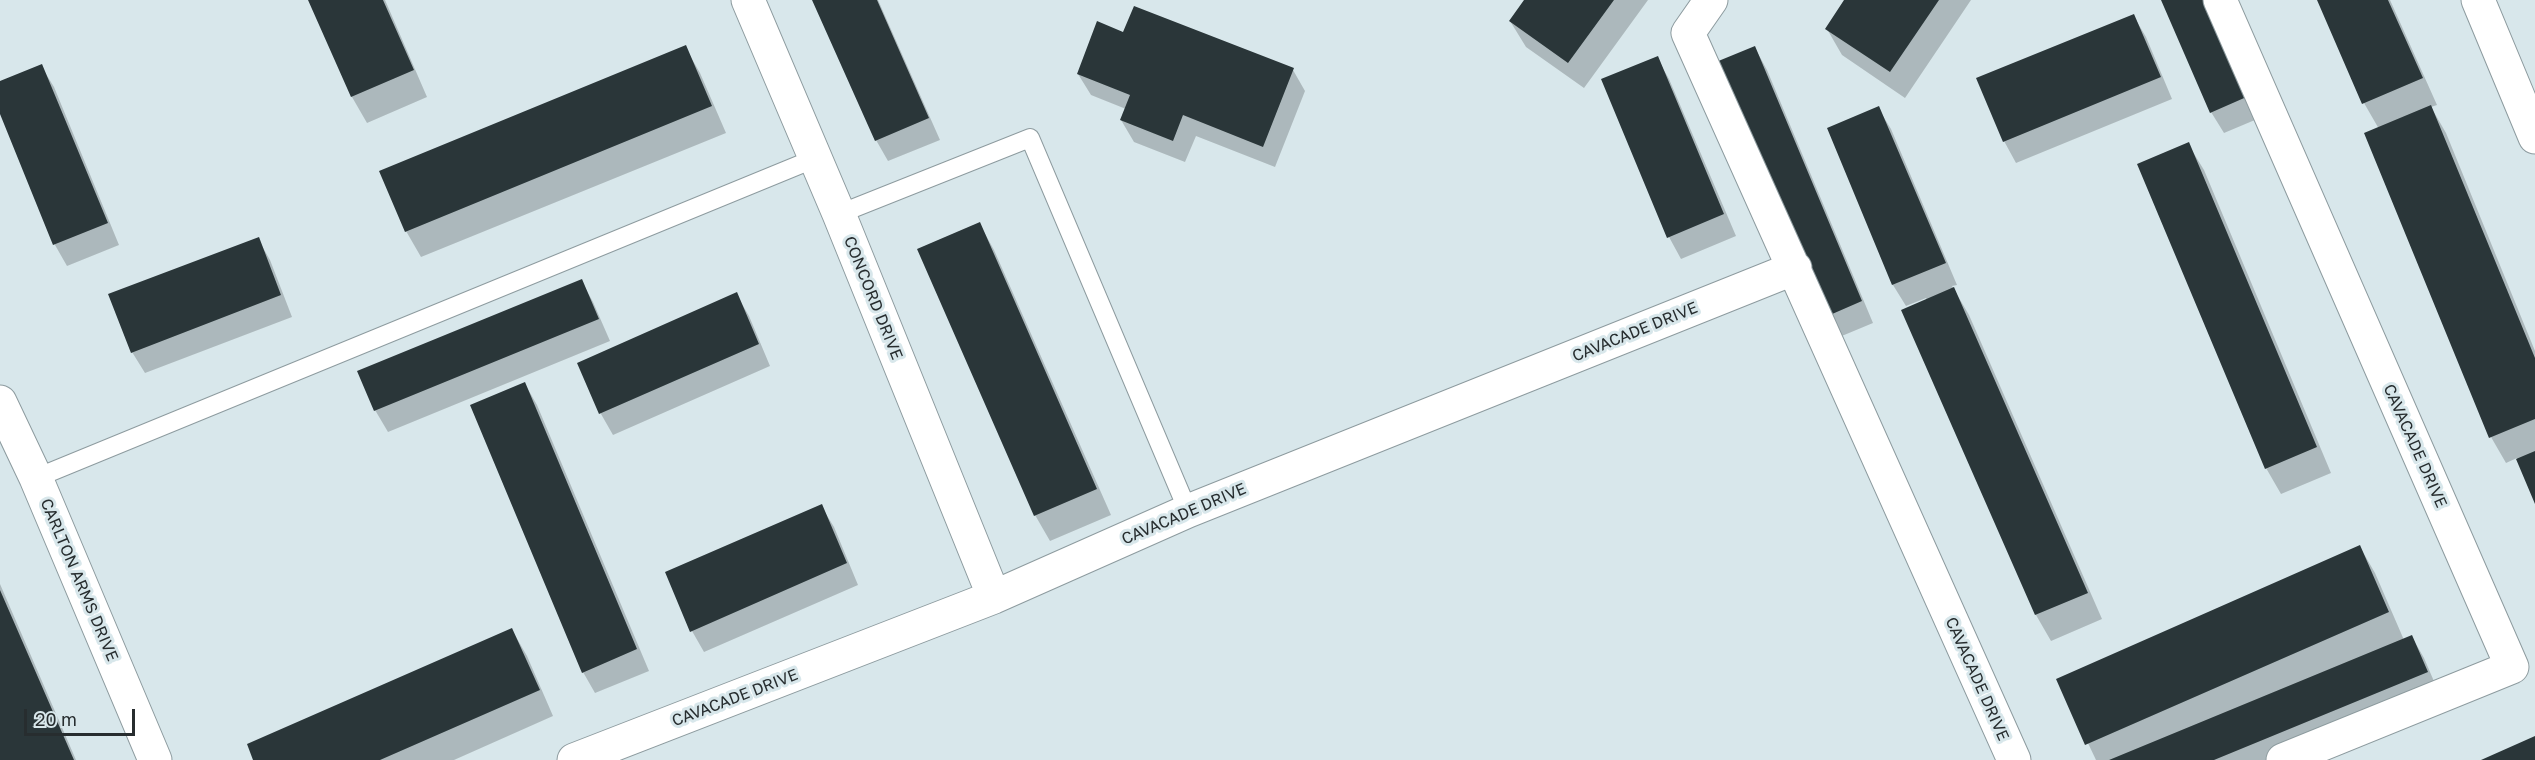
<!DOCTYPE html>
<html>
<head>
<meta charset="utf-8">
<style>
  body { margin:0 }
  #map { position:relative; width:2535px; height:760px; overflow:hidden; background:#d8e7eb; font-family:"Golos Text",sans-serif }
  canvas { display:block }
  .scale { position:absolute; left:24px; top:709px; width:111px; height:27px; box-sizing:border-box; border:3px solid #272d2f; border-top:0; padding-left:8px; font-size:18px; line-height:21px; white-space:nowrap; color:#272d2f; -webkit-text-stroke:4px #d8e7eb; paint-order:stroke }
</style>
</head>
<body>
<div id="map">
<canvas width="2535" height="760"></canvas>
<div class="scale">20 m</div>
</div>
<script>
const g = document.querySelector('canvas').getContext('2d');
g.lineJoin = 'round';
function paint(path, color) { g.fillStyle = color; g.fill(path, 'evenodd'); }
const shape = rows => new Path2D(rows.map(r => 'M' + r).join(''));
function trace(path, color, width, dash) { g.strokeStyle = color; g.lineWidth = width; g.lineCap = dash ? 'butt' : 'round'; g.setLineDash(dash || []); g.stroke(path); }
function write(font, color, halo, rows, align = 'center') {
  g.font = font + ' "Golos Text",sans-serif'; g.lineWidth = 6; g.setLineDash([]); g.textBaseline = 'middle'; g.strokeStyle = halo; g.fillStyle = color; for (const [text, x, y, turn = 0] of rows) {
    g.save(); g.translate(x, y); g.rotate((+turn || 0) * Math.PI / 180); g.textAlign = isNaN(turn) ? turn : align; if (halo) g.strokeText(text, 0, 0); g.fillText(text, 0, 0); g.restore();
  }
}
paint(shape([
  [310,0,385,0,427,97,367,123,352,97],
  [814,0,878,0,940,140,888,161,876,140],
  [1525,0,1648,0,1584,88,1526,47,1510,21],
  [1846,0,1971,0,1905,98,1842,55,1827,29],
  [2162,0,2262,117,2224,133,2211,112],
  [2319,0,2390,0,2437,105,2431,107,2446,133,2535,351,2535,500,2517,458,2506,463,2491,437,2379,129,2364,103],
  [2133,15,2146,37,2172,99,2016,163,2004,141],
  [1124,34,1293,70,1305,91,1275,167,1196,136,1185,162,1134,142,1121,120,1126,109,1091,95,1078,74],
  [685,47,700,73,726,133,421,257,406,231],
  [1755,48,1767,70,1873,323,1837,338],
  [1657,58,1669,79,1736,236,1681,259,1669,237,1603,80],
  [41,66,54,87,119,245,67,266,55,245,0,110,0,82],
  [1878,108,1891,129,1957,285,1952,286,1969,315,2102,619,2051,641,2036,615,1926,298,1906,306,1893,285,1829,129],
  [2188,144,2204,170,2331,473,2281,494,2266,468],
  [979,223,994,250,1111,515,1050,541,1035,515],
  [258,239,270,260,292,317,145,373,132,352],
  [581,280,593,302,610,341,388,432,375,410],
  [736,294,749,316,770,366,613,435,601,414,579,363],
  [525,384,537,405,649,671,595,693,583,672],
  [821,506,834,527,858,585,704,652,692,631],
  [2360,547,2375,573,2404,640,2412,637,2424,658,2439,693,2278,760,2096,760,2058,680],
  [0,584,76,760,0,760],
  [512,630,527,656,553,716,454,760,255,760]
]), '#0003');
paint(shape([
  [308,0,383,0,414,70,351,97],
  [812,0,877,0,929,118,875,141],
  [1524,0,1614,0,1568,63,1509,21],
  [1844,0,1939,0,1890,72,1825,29],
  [2161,0,2209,0,2251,95,2210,113],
  [2317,0,2388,0,2423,78,2362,104],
  [1134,6,1294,68,1263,147,1183,115,1173,141,1120,120,1130,95,1077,74,1097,21,1123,32],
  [2134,14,2161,77,2003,142,1976,78],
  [686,45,712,106,405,232,379,171],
  [1755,46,1862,301,1823,318,1716,62],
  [1658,56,1724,214,1667,238,1601,79],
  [42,64,108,223,53,245,0,114,0,81],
  [2431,105,2535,358,2535,419,2489,438,2364,133],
  [1879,106,1946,263,1892,285,1827,128],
  [2189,142,2317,447,2265,469,2137,164],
  [980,222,1097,489,1034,516,917,249],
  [259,237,281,295,131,353,108,294],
  [582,279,599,319,374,411,357,371],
  [1954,287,2088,593,2035,615,1901,310],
  [737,292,759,344,599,414,577,363],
  [525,382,637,649,582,673,470,405],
  [2535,451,2535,504,2516,459],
  [822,504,847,563,690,632,665,572],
  [2360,545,2389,612,2085,745,2056,679],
  [0,590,74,760,0,760],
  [512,628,540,690,380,760,253,760,247,744],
  [2412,635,2428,672,2214,760,2109,760],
  [2535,736,2535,760,2481,760]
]), '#2a3639');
const service = shape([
  [839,214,1030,138,1188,511],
  [36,478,816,158]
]);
const minor = shape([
  [748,0,839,214,994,597],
  [1711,0,1688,33,2014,760],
  [2220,0,2512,667,2283,760],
  [2478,0,2535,137],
  [0,402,36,478,155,760],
  [574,760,994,597,1188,511,1795,268]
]);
trace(service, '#8d9b9f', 20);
trace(minor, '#8d9b9f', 35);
trace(service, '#fff', 18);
trace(minor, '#fff', 33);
write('16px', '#272d2f', '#d8e7eb', [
  ["CONCORD DRIVE",873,298,68],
  ["CAVACADE DRIVE",1635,332,-22],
  ["CAVACADE DRIVE",2415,446,66],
  ["CAVACADE DRIVE",1184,514,-23],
  ["CARLTON ARMS DRIVE",79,580,67],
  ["CAVACADE DRIVE",1977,679,66],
  ["CAVACADE DRIVE",735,698,-21]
]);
</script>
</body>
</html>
